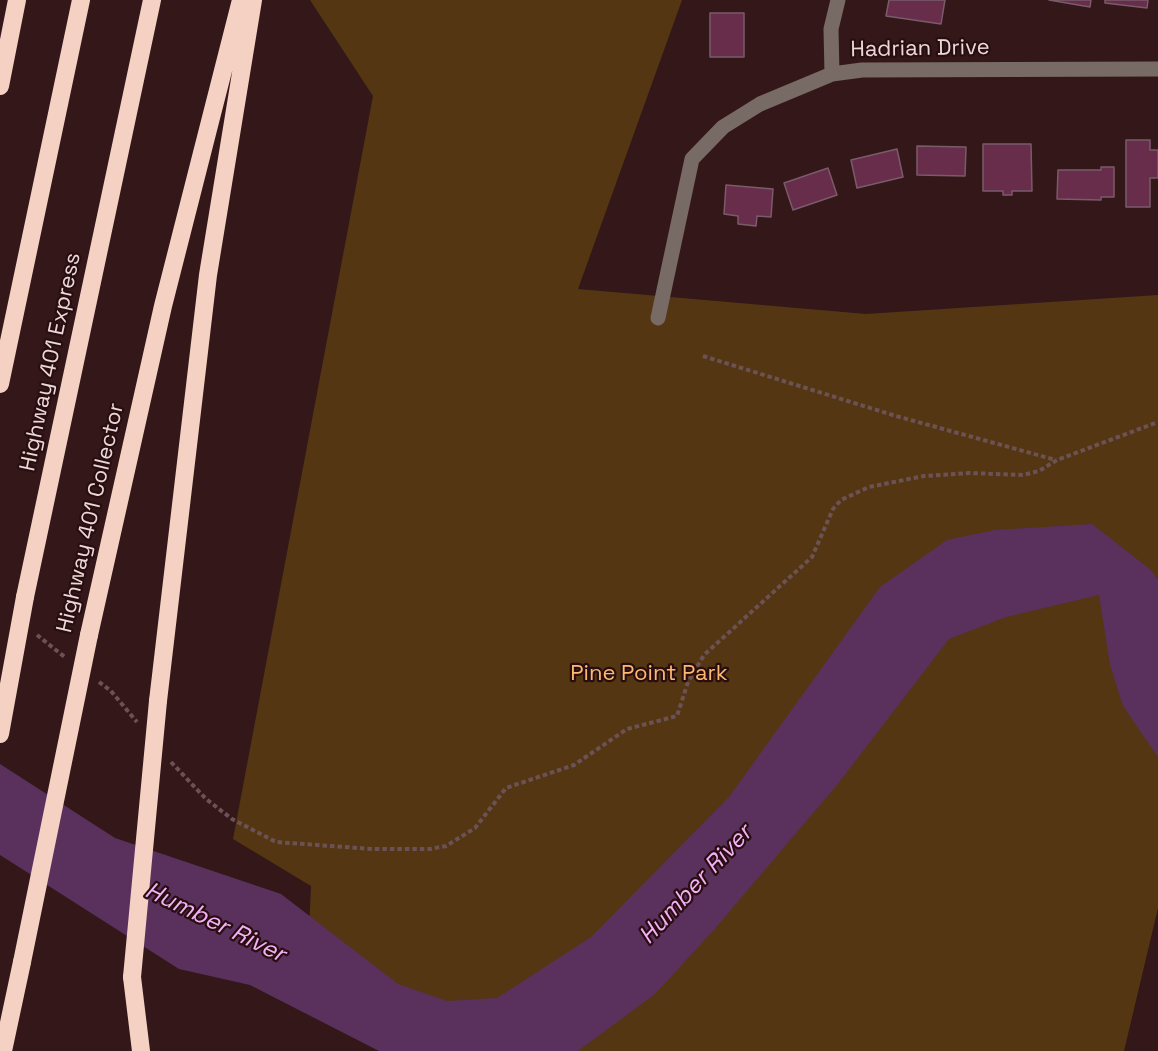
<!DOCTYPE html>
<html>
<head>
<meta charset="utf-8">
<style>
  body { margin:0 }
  canvas { display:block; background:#331719 }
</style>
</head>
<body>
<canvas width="1158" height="1051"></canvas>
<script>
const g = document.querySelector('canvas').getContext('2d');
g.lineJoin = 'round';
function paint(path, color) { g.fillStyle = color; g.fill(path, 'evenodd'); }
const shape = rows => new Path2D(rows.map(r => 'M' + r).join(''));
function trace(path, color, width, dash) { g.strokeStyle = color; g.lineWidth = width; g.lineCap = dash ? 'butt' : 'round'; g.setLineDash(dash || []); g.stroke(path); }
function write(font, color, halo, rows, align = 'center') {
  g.font = font + ' "Space Grotesk",sans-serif'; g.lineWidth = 4.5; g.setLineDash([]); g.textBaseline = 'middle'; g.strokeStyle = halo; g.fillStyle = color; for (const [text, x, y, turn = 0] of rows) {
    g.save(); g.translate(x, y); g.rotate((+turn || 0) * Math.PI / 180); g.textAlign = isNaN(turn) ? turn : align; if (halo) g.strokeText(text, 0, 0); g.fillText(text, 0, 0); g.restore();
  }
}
paint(shape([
  [310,0,682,0,578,289,866,314,1158,295,1158,908,1124,1051,420,1051,308,951,311,886,233,839,373,96]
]), '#543612');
paint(shape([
  [1092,524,1151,570,1158,580,1158,757,1123,706,1110,665,1099,595,1006,617,949,639,837,785,712,932,655,994,578,1051,379,1051,250,985,179,969,0,855,0,764,115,838,281,894,398,984,447,1001,497,998,591,937,729,797,880,587,947,540,995,530]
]), '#5a305d');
const building = shape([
  [889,0,945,0,941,24,886,16,889,0],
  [1049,0,1091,0,1090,7,1049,0],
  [1105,0,1148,0,1147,8,1105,3,1105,0],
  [710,13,744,13,744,57,710,57,710,13],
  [1126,140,1150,140,1150,150,1158,150,1158,178,1150,178,1150,207,1126,207,1126,140],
  [983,144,1031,144,1032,191,1012,191,1012,195,1003,195,1003,191,983,191,983,144],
  [917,146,966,147,965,176,917,175,917,146],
  [897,149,903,177,857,188,851,160,897,149],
  [1101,167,1114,167,1114,197,1101,197,1101,200,1057,199,1058,170,1101,170,1101,167],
  [828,168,837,195,793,210,784,183,828,168],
  [726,185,773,189,771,217,757,216,756,226,738,224,738,216,724,214,726,185]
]);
paint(building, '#672d4a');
trace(building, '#7a5b69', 1.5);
trace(shape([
  [703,356,896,416,1056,460],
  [37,635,66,658],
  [99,682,111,691,137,722],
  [171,762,206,799,232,819,276,842,372,849,430,849,446,846,475,828,506,788,574,765,627,729,677,716,688,682,704,655,812,557,833,509,841,500,869,487,924,476,969,473,1023,475,1039,471,1057,460,1158,422]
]), '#6c5254', 4, [4.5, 3]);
trace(shape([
  [832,74,831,29,838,0],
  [658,318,692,159,723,127,760,104,832,74,862,70,1158,69]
]), '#786a64', 15);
trace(shape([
  [0,86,17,0],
  [0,384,81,0],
  [25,597,152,0],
  [89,635,163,306,241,0],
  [158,701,208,275,253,0],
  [132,977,141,1051],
  [3,1051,22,962]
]), '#f5d1c4', 18);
trace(shape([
  [0,734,25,597],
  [22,962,89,635],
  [132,977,158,701]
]), '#f5d1c4', 18);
write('22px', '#ecd8d9', '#280e10', [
  ["Hadrian Drive",920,49,-1],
  ["Highway 401 Express",51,362,-78],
  ["Highway 401 Collector",91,518,-77]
]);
write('22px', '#fdb96f', '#280e10', [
  ["Pine Point Park",649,674]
]);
write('italic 24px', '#f3b0f7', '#280e10', [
  ["Humber River",696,885,-47],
  ["Humber River",215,923,26]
]);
</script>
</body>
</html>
